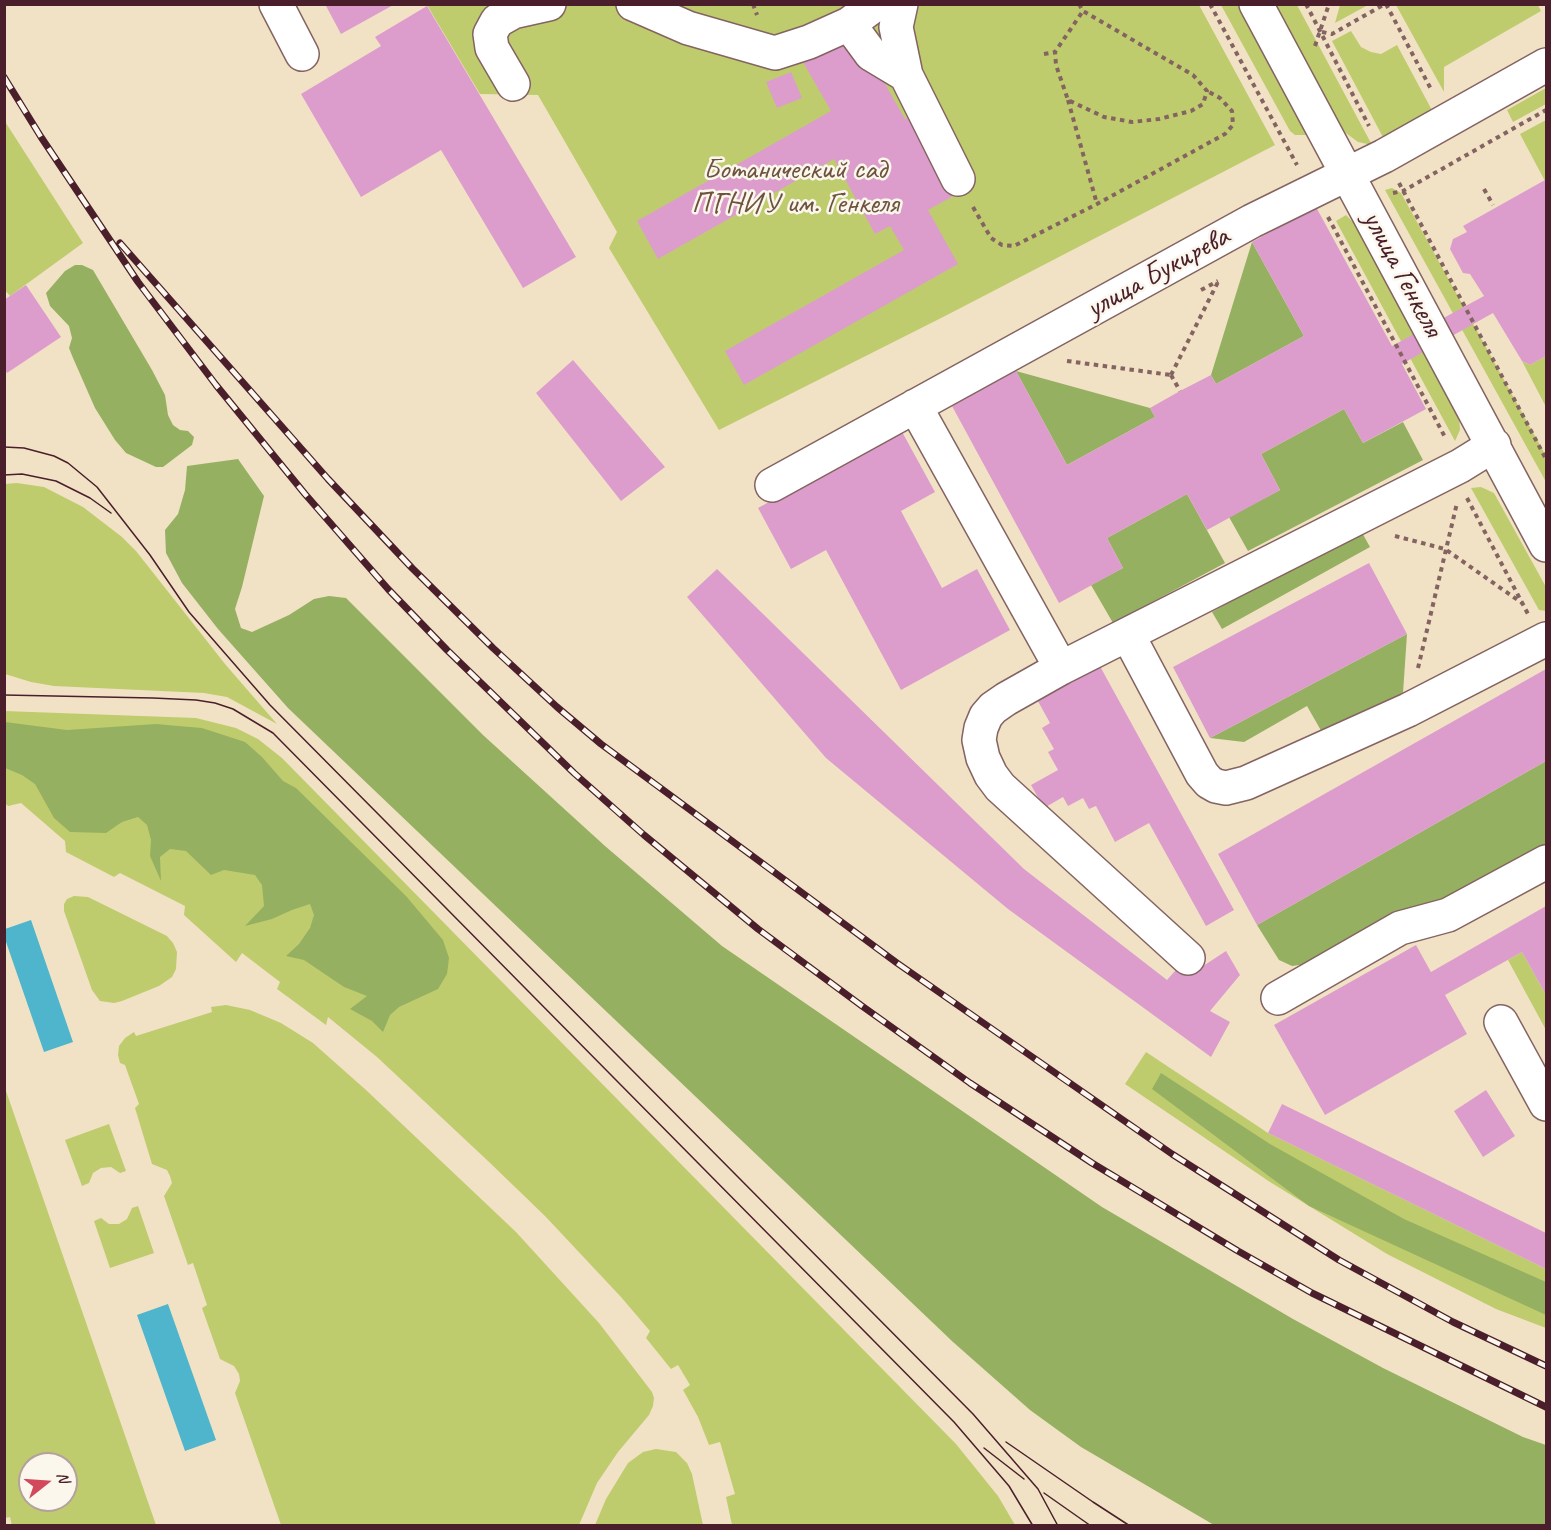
<!DOCTYPE html>
<html>
<head>
<meta charset="utf-8">
<style>
  body { margin:0 }
  #map { position:relative; width:1551px; height:1530px; overflow:hidden; background:#f1e2c5; font-family:Caveat,sans-serif }
  canvas { display:block }
  .frame { position:absolute; inset:0; border:6px solid #4a1f2b; pointer-events:none }
  .north { position:absolute; left:18px; top:1452px; width:60px; height:60px; box-sizing:border-box; background:#fbf7ec; border:2px solid #b4a19f; border-radius:50%; rotate:73deg; font-size:16px; font-weight:700; line-height:24px; text-align:center; color:#4a1f2b }
  .north::after { content:''; display:block; margin:auto; width:21px; height:27px; background:#d1495b; clip-path:polygon(50% 0,100% 100%,50% 72%,0 100%) }
</style>
</head>
<body>
<div id="map">
<canvas width="1551" height="1530"></canvas>
<div class="frame"></div>
<div class="north">N</div>
</div>
<script>
const g = document.querySelector('canvas').getContext('2d');
g.lineJoin = 'round';
function paint(path, color) { g.fillStyle = color; g.fill(path, 'evenodd'); }
const shape = rows => new Path2D(rows.map(r => 'M' + r).join(''));
function trace(path, color, width, dash) { g.strokeStyle = color; g.lineWidth = width; g.lineCap = dash ? 'butt' : 'round'; g.setLineDash(dash || []); g.stroke(path); }
function write(font, color, halo, rows, align = 'center') {
  g.font = font + ' Caveat,sans-serif'; g.lineWidth = 5; g.setLineDash([]); g.textBaseline = 'middle'; g.strokeStyle = halo; g.fillStyle = color; for (const [text, x, y, turn = 0] of rows) {
    g.save(); g.translate(x, y); g.rotate((+turn || 0) * Math.PI / 180); g.textAlign = isNaN(turn) ? turn : align; if (halo) g.strokeText(text, 0, 0); g.fillText(text, 0, 0); g.restore();
  }
}
paint(shape([
  [427,5,1199,5,1275,145,947,315,719,430,609,248,617,232,538,95,480,94],
  [1221,5,1240,5,1300,112,1308,135,1295,135,1290,131],
  [1272,5,1297,5,1372,145,1358,142,1339,128],
  [1340,5,1340,4,1368,5,1335,23],
  [1538,5,1541,11,1444,67,1444,92,1396,5],
  [1351,31,1361,47,1371,52,1381,54,1397,45,1434,114,1385,141,1332,41],
  [1546,88,1546,104,1513,122,1507,110],
  [4,120,83,243,10,296,4,289],
  [1546,120,1546,183,1520,134],
  [1392,188,1401,193,1546,456,1546,482,1385,190],
  [1346,215,1356,225,1459,414,1460,430,1455,441,1336,221],
  [1546,356,1546,407,1522,361,1530,365],
  [17,483,44,487,83,507,122,537,136,551,225,664,277,724,227,697,204,693,54,686,31,682,5,674,5,484],
  [1481,487,1494,493,1546,587,1546,611,1539,610,1471,488],
  [4,711,196,718,236,728,258,739,282,758,956,1444,998,1496,1015,1525,732,1525,726,1497,735,1494,720,1442,709,1445,698,1417,683,1390,690,1385,678,1365,671,1369,646,1338,650,1331,621,1297,545,1216,488,1161,377,1057,328,1017,326,1025,277,989,280,982,242,953,236,962,184,915,185,906,120,873,114,877,66,852,65,841,21,803,8,806,5,803],
  [74,896,88,897,167,936,173,943,177,952,176,969,172,977,159,986,122,1001,114,1003,100,1001,92,990,64,911,64,904,67,899],
  [1522,952,1546,995,1546,1030,1508,960],
  [226,1005,250,1010,281,1023,313,1043,366,1090,516,1232,599,1323,652,1392,654,1398,653,1406,649,1415,618,1452,597,1483,579,1525,281,1525,235,1393,240,1381,239,1374,234,1366,220,1359,202,1308,207,1305,193,1263,188,1265,164,1196,172,1183,170,1176,167,1170,152,1164,135,1108,139,1104,125,1065,120,1063,118,1055,119,1046,125,1038,134,1032,136,1036,212,1012,211,1007],
  [1146,1052,1268,1133,1546,1269,1546,1328,1496,1309,1387,1254,1270,1182,1125,1084],
  [5,1088,148,1502,156,1525,12,1526,10,1517,5,1518],
  [30,1464,66,1464,66,1500,30,1500],
  [109,1124,126,1171,120,1173,111,1167,101,1168,93,1173,89,1183,82,1186,65,1140],
  [138,1206,154,1253,110,1268,94,1221,101,1218,109,1224,119,1224,127,1219,132,1208],
  [656,1449,676,1452,687,1463,692,1474,703,1525,595,1525,606,1499,628,1463,643,1452]
]), '#becc6e');
paint(shape([
  [1252,242,1304,336,1216,384,1211,375],
  [75,265,82,265,93,270,152,370,165,395,168,415,173,425,180,430,188,431,194,437,192,445,163,467,156,467,126,453,115,440,95,408,73,358,69,348,72,338,69,326,50,306,46,293,65,271],
  [1016,371,1150,408,1155,417,1067,465],
  [1344,409,1363,443,1403,422,1423,460,1248,551,1229,517,1280,490,1261,454],
  [238,459,264,496,242,587,235,609,241,628,252,632,289,615,314,599,329,596,346,598,483,735,605,846,722,946,1102,1207,1293,1319,1383,1368,1523,1437,1546,1445,1546,1525,1214,1525,1081,1447,1030,1410,953,1342,288,708,218,629,182,583,166,553,165,530,178,514,185,490,187,466],
  [1187,494,1225,563,1113,623,1091,585,1123,568,1107,538],
  [1360,529,1370,547,1222,629,1212,612],
  [1407,634,1403,693,1323,734,1307,706,1244,742,1210,738],
  [5,722,67,730,156,724,178,726,202,728,245,742,262,757,283,781,296,788,406,896,443,940,449,958,447,974,438,989,399,1007,390,1015,383,1032,372,1021,350,1009,367,996,344,987,304,960,286,956,299,944,310,928,314,915,310,904,292,910,272,919,245,926,264,906,262,885,255,875,224,870,211,875,186,851,170,849,160,857,161,881,150,856,151,840,147,825,138,817,122,822,106,833,70,832,54,818,35,784,22,775,5,768],
  [1546,761,1546,852,1307,964,1292,966,1279,960,1257,925],
  [1161,1073,1270,1144,1404,1219,1546,1282,1546,1315,1309,1206,1152,1089]
]), '#96b061');
paint(shape([
  [31,920,73,1042,44,1052,5,939,5,929],
  [168,1304,216,1440,185,1451,137,1315]
]), '#4eb5cc');
paint(shape([
  [325,4,395,4,341,34],
  [427,6,576,257,523,288,441,150,361,197,301,94,381,46,375,37],
  [852,34,868,54,905,119,912,115,957,194,928,210,958,264,744,385,725,351,904,250,890,226,875,234,834,159,658,259,637,221,831,111,803,62],
  [791,72,802,98,777,108,766,82],
  [1545,180,1546,183,1546,356,1530,365,1522,361,1493,313,1402,364,1426,409,1363,443,1344,409,1261,454,1280,490,1207,530,1187,494,1107,538,1123,568,1059,603,952,406,1016,371,1067,465,1155,417,1150,408,1180,391,1211,375,1216,384,1304,336,1252,242,1316,207,1392,346,1484,296,1470,274,1463,273,1450,249,1453,239,1467,232,1463,226],
  [26,285,61,337,7,373,4,369,4,300],
  [573,360,665,467,621,501,536,393],
  [901,430,935,492,901,511,942,588,977,569,1010,630,901,690,826,550,791,569,758,508],
  [1369,563,1407,634,1210,738,1173,667],
  [717,569,1024,869,1167,980,1182,963,1194,972,1226,951,1240,975,1210,1011,1230,1022,1211,1057,1008,909,826,758,687,597],
  [1096,659,1234,910,1206,926,1149,823,1115,842,1096,806,1089,809,1083,798,1068,806,1063,797,1044,808,1031,785,1058,770,1048,752,1054,749,1042,728,1050,723,1034,694],
  [1546,669,1546,761,1257,925,1218,854],
  [1546,906,1546,995,1522,952,1445,995,1467,1034,1325,1115,1274,1025,1416,945,1431,972],
  [1486,1090,1515,1136,1483,1157,1454,1111],
  [1282,1104,1546,1233,1546,1269,1268,1133]
]), '#dc9dcc');
const minor = shape([
  [276,4,302,54],
  [633,4,688,28,775,53,809,42,849,24,876,4],
  [901,4,896,27,906,75,958,179],
  [1256,4,1546,545],
  [849,24,871,54,906,75],
  [513,84,492,48,490,34,497,21,513,12,549,4],
  [915,406,1061,668],
  [772,485,1252,221,1384,156,1546,65],
  [1128,635,1202,774,1209,782,1216,786,1226,788,1246,783,1408,710,1546,639],
  [1188,958,1000,787,991,775,983,758,979,740,981,728,986,716,993,708,1006,699,1061,668,1460,466,1494,445],
  [1278,998,1400,928,1448,915,1546,862],
  [1501,1022,1546,1104]
]);
trace(minor, '#846361', 36);
trace(shape([
  [753,4,757,15],
  [1079,4,1083,11,1193,75,1207,91,1203,104,1191,111,1159,119,1132,122,1104,117,1068,100,1056,65,1055,52,1083,11],
  [1210,4,1297,165],
  [1306,4,1369,126],
  [1386,4,1432,91],
  [1322,32,1332,34,1385,4],
  [1315,46,1329,4],
  [1044,54,1055,52],
  [1068,100,1097,204],
  [1399,183,1546,459],
  [1484,189,1493,205],
  [1393,193,1403,191,1546,110],
  [973,207,991,238,1002,245,1014,246,1097,204,1225,134,1233,125,1232,111,1220,98,1207,91],
  [1328,217,1446,439],
  [1201,290,1218,281],
  [1067,361,1171,375],
  [1171,375,1218,282],
  [1171,375,1180,391],
  [1467,498,1528,614],
  [1395,536,1445,549,1522,603],
  [1418,668,1457,503]
]), '#846361', 4, [4.5, 4.5]);
trace(minor, '#fff', 33);
trace(shape([
  [4,447,24,448,54,456,68,463,97,487,150,555,189,612,270,705,973,1414,1038,1489,1058,1526],
  [4,475,22,474,56,481,90,498,111,513],
  [4,695,153,698,196,700,215,703,233,709,273,733,954,1422,1009,1486,1033,1526],
  [1006,1442,1093,1502,1130,1526],
  [984,1448,1024,1479],
  [1044,1493,1091,1526]
]), '#4a1f2b', 1.5);
const rail = shape([
  [4,77,41,137,138,282,216,385,305,494,388,589,447,650,574,773,644,835,758,929,862,1006,970,1083,1092,1163,1238,1251,1312,1293,1546,1407],
  [120,243,328,479,412,568,493,648,557,707,601,744,897,963,1172,1154,1339,1260,1453,1322,1546,1366]
]);
trace(rail, '#4a1f2b', 7);
trace(rail, '#fbf7ec', 4.5, [14]);
write('30px', '#6d533f', '#fbf7ec', [
  ["Ботанический сад",795,170],
  ["ПГНИУ им. Генкеля",795,204]
]);
write('30px', '#4a1f2b', '#fbf7ec', [
  ["улица Букирева",1158,273,-29],
  ["улица Генкеля",1402,274,62]
]);
</script>
</body>
</html>
